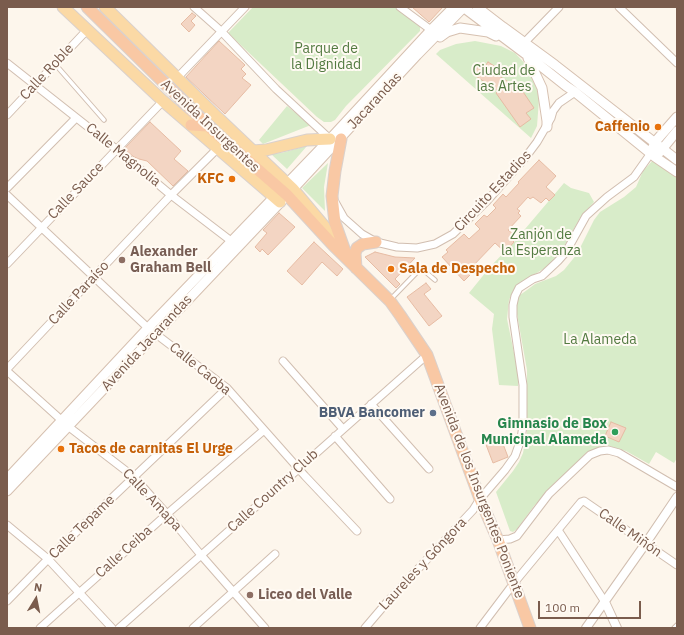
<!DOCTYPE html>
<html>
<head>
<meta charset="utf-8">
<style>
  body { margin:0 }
  #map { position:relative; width:684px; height:635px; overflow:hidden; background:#fdf6ec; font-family:"IBM Plex Sans",sans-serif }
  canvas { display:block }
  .frame { position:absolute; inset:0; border:8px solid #7a5c4d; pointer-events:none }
  .north { position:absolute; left:16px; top:579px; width:40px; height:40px; -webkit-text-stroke:3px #fffaf3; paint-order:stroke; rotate:10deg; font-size:11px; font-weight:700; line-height:16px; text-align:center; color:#7a5c4d }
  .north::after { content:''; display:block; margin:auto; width:14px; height:18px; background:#7a5c4d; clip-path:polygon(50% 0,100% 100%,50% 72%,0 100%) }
  .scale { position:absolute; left:538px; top:601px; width:103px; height:18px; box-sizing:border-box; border:2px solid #7a5c4d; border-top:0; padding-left:5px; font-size:12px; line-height:14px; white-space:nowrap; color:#7a5c4d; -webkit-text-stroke:3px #fffaf3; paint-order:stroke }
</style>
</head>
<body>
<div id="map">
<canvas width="684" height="635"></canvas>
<div class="frame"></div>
<div class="north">N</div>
<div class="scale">100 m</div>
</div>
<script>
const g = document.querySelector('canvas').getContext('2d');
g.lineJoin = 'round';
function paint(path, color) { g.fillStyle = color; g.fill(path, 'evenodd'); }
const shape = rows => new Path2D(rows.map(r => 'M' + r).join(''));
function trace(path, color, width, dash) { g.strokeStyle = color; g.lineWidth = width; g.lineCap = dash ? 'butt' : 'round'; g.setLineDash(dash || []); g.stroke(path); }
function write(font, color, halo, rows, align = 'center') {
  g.font = font + ' "IBM Plex Sans",sans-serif'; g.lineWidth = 4; g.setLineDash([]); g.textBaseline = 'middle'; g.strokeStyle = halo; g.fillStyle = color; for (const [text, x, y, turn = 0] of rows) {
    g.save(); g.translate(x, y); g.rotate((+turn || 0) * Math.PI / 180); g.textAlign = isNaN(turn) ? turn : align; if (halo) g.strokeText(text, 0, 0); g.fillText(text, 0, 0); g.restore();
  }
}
paint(shape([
  [253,7,395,7,420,27,420,31,346,106,335,120,331,122,324,122,317,117,228,33],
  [475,41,501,46,515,53,531,70,536,81,539,100,537,126,531,138,436,54,440,50,456,44],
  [287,106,311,125,263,144,259,140],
  [307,146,287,169,271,154,281,153],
  [654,159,677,176,677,458,674,463,656,452,649,464,626,451,609,446,599,447,586,453,534,506,517,529,513,532,510,531,496,492,513,471,519,462,523,453,527,433,527,370,517,314,516,304,520,295,527,290,535,284,556,276,564,270,577,254,594,220,600,212,624,197,636,187,643,171],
  [328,163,324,187,325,211,302,188],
  [564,183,571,188,589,193,594,202,580,218,558,257,545,268,520,283,513,291,509,300,507,319,518,372,518,386,499,385,492,329,494,314,469,293,490,267,514,242]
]), '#d8ecc9');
const building = shape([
  [412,7,443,7,429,22,412,7],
  [192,13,196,16,191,21,195,25,189,32,181,24,192,13],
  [219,41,245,65,241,69,246,74,242,78,251,85,225,114,186,77,219,41],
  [488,62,499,69,496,74,510,83,515,80,534,108,526,113,531,119,520,127,496,93,498,91,473,74,480,64,485,66,488,62],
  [150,122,181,151,174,159,188,171,173,186,147,161,139,159,134,157,124,149,150,122],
  [539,160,556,176,546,187,555,195,549,201,546,198,541,203,533,197,530,199,528,197,517,209,520,211,518,213,521,216,508,230,512,233,509,237,514,242,505,252,495,243,470,269,473,272,464,281,442,257,448,252,446,250,464,234,469,239,480,229,475,224,484,215,487,217,496,208,493,205,503,194,506,197,519,183,518,182,539,160],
  [279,213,295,227,268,255,262,249,260,252,255,247,267,233,263,230,279,213],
  [314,242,343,269,337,276,322,262,302,285,287,271,314,242],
  [375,252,395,257,415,258,395,279,400,284,396,288,365,257,375,252],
  [426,283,431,289,424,294,442,316,429,326,407,297,426,283],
  [611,422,626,428,619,442,605,436,611,422],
  [500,436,508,457,493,463,485,442,500,436]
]);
paint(building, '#f3d5c3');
trace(building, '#e6bba3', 1);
const service = shape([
  [55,64,104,120],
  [390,300,421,268,435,280],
  [674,628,677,625]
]);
const minor = shape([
  [194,7,221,31,276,89,330,139],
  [400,7,431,30],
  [619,7,677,63],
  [524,43,559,7],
  [7,63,116,149,171,195,235,244],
  [177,78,245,7],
  [7,115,87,30],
  [7,188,76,118],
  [7,195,148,328,227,388,305,476,357,531],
  [335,202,344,218,362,234,376,242,397,247,417,248,435,244,453,234,487,201,525,158,537,142,551,118,553,111,559,103,575,92],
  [7,264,163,101],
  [283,361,343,429],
  [7,369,171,195,218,148],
  [7,371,69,427,134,477,167,514,201,555,265,628],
  [371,404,429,469],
  [335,436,390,499],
  [7,525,48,559,112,628],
  [558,530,605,602],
  [498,540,510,539,517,536,549,494,590,455,600,451,608,450,619,453,677,487],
  [7,601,48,559,227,388],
  [40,628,167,514,264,430],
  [119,628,427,355],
  [193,628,275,554],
  [365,628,388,601,473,510,480,499,505,470,515,456,521,439,523,425,523,385,513,317,513,305,515,296,519,288,533,279,542,276,558,261,566,252,586,216,607,197,634,177,651,153],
  [480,628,514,583,581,502,584,501,677,565]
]);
const tertiary = shape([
  [605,602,617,628],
  [586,628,646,543,677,497]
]);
const secondary = shape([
  [463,7,527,55,566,86,575,92,655,157,677,172],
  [477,7,503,27,555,65,677,160],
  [440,37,447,32,460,28,488,32,496,36],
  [528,58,542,88,547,121,547,127],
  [653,147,655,142,677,117],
  [659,153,677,131],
  [7,479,148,328,330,139,431,30,454,7],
  [7,491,293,189,417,55,464,7]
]);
const primary = shape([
  [63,7,163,101,280,202],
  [105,7,215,115,293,189,324,226,332,241],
  [253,151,266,150,307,140,330,139]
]);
const trunk = shape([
  [87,7,208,126,287,195,333,245,390,301,400,315,427,355,480,499,498,540,530,628],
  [191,125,208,126],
  [341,139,335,171,332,196,335,223,346,254],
  [356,268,355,253,357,248,363,244,376,242]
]);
trace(service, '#d1beb0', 5.5);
trace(minor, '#d1beb0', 9);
trace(tertiary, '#d1beb0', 10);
trace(secondary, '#d6c0b0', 11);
trace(primary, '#dad1cd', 13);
trace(trunk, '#dad1cd', 13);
trace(service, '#fff', 3.5);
trace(minor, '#fff', 7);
trace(tertiary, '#fff', 8);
trace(secondary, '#fff', 9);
trace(primary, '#fbd9a5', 11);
trace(trunk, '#f9c8a4', 11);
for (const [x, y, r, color] of [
  [658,127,4,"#e8710a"],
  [232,179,4,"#e8710a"],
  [122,260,4,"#8d6e63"],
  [391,269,4,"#e8710a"],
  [433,413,4,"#5c6f8a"],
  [615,432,4,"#2e9e5b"],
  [61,449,4,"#e8710a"],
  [250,595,4,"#8d6e63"]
]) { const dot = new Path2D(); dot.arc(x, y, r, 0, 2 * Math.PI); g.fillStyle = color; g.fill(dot); trace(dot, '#fffaf3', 1.5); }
write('14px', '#537a41', '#fffaf3', [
  ["Parque de",326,49],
  ["la Dignidad",326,65],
  ["Ciudad de",504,71],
  ["las Artes",504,87],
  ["Zanjón de",541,235],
  ["la Esperanza",541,251],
  ["La Alameda",600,340]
]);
write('14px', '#7a5c4d', '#fffaf3', [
  ["Calle Roble",47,72,-47],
  ["Jacarandas",375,101,-47],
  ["Avenida Insurgentes",210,126,43],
  ["Calle Magnolia",123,155,39],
  ["Calle Sauce",76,191,-46],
  ["Circuito Estadios",493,191,-47],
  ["Calle Paraíso",79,293,-47],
  ["Avenida Jacarandas",147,343,-47],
  ["Calle Caoba",200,369,39],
  ["Calle Country Club",273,491,-42],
  ["Avenida de los Insurgentes Poniente",479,491,69],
  ["Calle Amapa",152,500,47],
  ["Calle Tepame",82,527,-44],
  ["Calle Miñón",630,533,35],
  ["Calle Ceiba",124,552,-42],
  ["Laureles y Góngora",423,564,-47]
]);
write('bold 14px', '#c56008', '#fffaf3', [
  ["Caffenio",650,127],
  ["KFC",224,179],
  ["Sala de Despecho",399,269,"left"],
  ["Tacos de carnitas El Urge",69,449,"left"]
], 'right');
write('bold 14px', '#785e54', '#fffaf3', [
  ["Alexander",130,252],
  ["Graham Bell",130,268],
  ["Liceo del Valle",258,595]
], 'left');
write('bold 14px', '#4e5e75', '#fffaf3', [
  ["BBVA Bancomer",425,413]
], 'right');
write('bold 14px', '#27864d', '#fffaf3', [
  ["Gimnasio de Box",607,424],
  ["Municipal Alameda",607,440]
], 'right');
</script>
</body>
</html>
